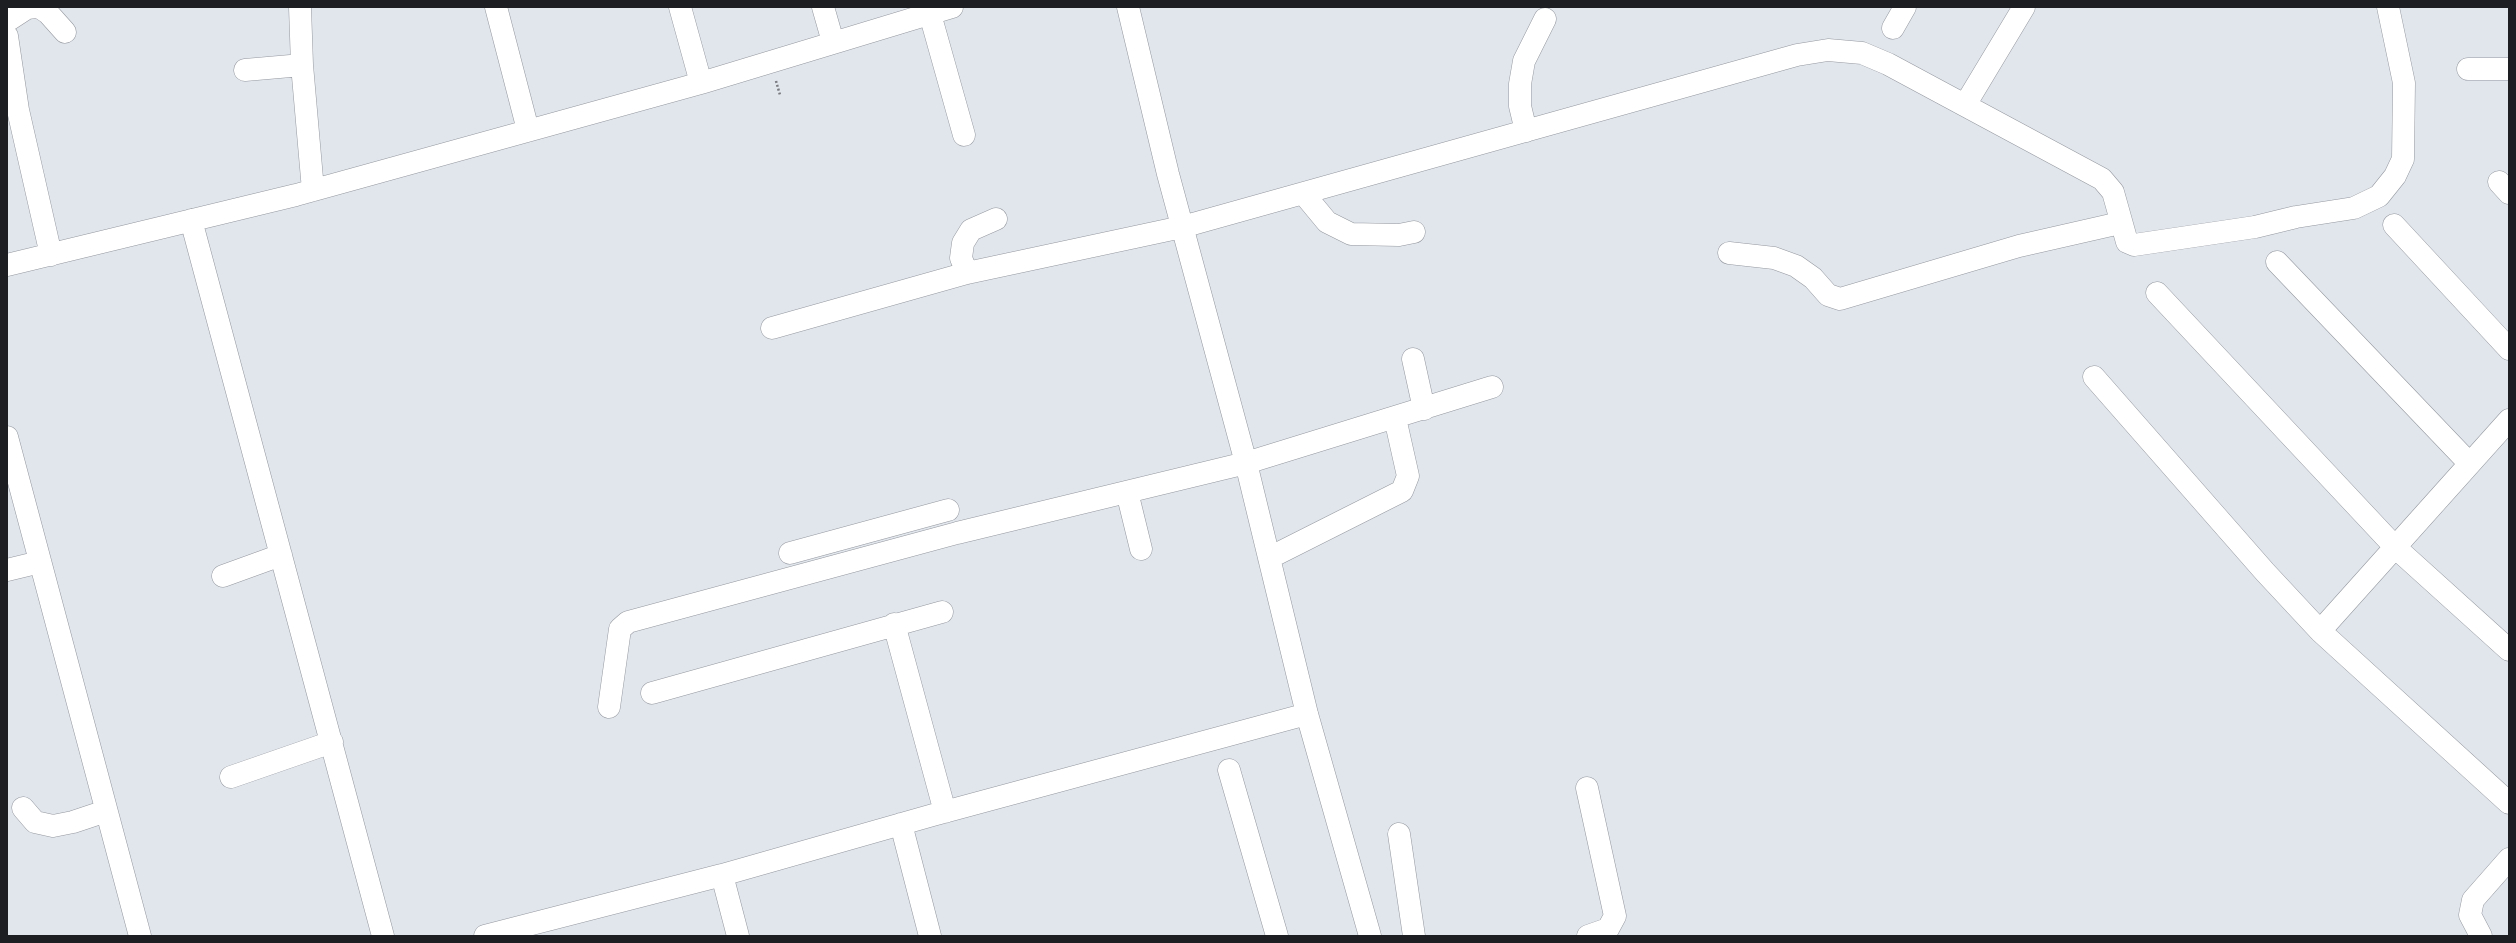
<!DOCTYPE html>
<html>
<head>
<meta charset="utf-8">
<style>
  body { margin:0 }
  #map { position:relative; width:2516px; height:943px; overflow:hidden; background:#e1e5ec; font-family:Raleway,sans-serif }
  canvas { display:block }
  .frame { position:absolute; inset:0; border:8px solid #1d1e21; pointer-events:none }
</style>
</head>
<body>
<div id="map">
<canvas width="2516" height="943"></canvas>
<div class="frame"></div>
</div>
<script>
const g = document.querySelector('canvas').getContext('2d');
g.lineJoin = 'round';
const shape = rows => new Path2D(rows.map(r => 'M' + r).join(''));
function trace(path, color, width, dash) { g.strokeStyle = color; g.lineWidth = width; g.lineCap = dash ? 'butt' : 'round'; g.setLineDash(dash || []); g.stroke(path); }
const minor = shape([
  [39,7,48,13,65,32],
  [300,7,302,65,313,190],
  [496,7,528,130],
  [680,7,701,83],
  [823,7,833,42],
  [1128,7,1168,174,1246,463,1307,714,1370,936],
  [930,14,964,135],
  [7,21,27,8,36,7],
  [1893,28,1905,7],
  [7,36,18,110,51,255],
  [2468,69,2509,69],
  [245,70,302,65],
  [1965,105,2024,7],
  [1526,131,1520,106,1520,84,1524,61,1545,19],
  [2499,182,2509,193],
  [1303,193,1327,222,1351,234,1399,235,1414,232],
  [191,220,383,936],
  [2394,225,2509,349],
  [1729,253,1774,258,1796,266,1813,278,1828,295,1840,299,2019,246,2120,223],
  [2277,262,2469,463],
  [7,265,296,195,701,83,952,7],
  [967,273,961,258,963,243,971,230,996,219],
  [2157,293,2396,548,2509,650],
  [772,328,967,273,1182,227,1797,55,1828,50,1862,53,1888,64,2102,179,2113,192,2127,242,2134,245,2255,227,2296,217,2354,208,2379,196,2395,176,2403,159,2404,83,2388,7],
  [1413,359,1424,409],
  [2094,377,2265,572,2320,631,2509,803],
  [7,437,140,936],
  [1127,492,1141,549],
  [790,553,948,510],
  [1269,558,1402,491,1408,476,1395,418],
  [7,570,40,562],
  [223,576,281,555],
  [894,624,945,812],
  [2320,631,2509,420],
  [652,693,942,612],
  [609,707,620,629,628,622,957,533,1246,463,1492,387],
  [1229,770,1277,936],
  [231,777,332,742],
  [1587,788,1615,916,1608,929,1588,936],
  [23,808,35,822,53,826,73,822,106,811],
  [901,824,930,936],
  [1399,834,1414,936],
  [722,875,738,936],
  [485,936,722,875,933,815,1307,714],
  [2481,936,2470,915,2473,900,2509,859]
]);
trace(minor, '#94989f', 23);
trace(shape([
  [776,81,780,95]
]), '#797b80', 2.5, [2, 2]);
trace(minor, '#fff', 22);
</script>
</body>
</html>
